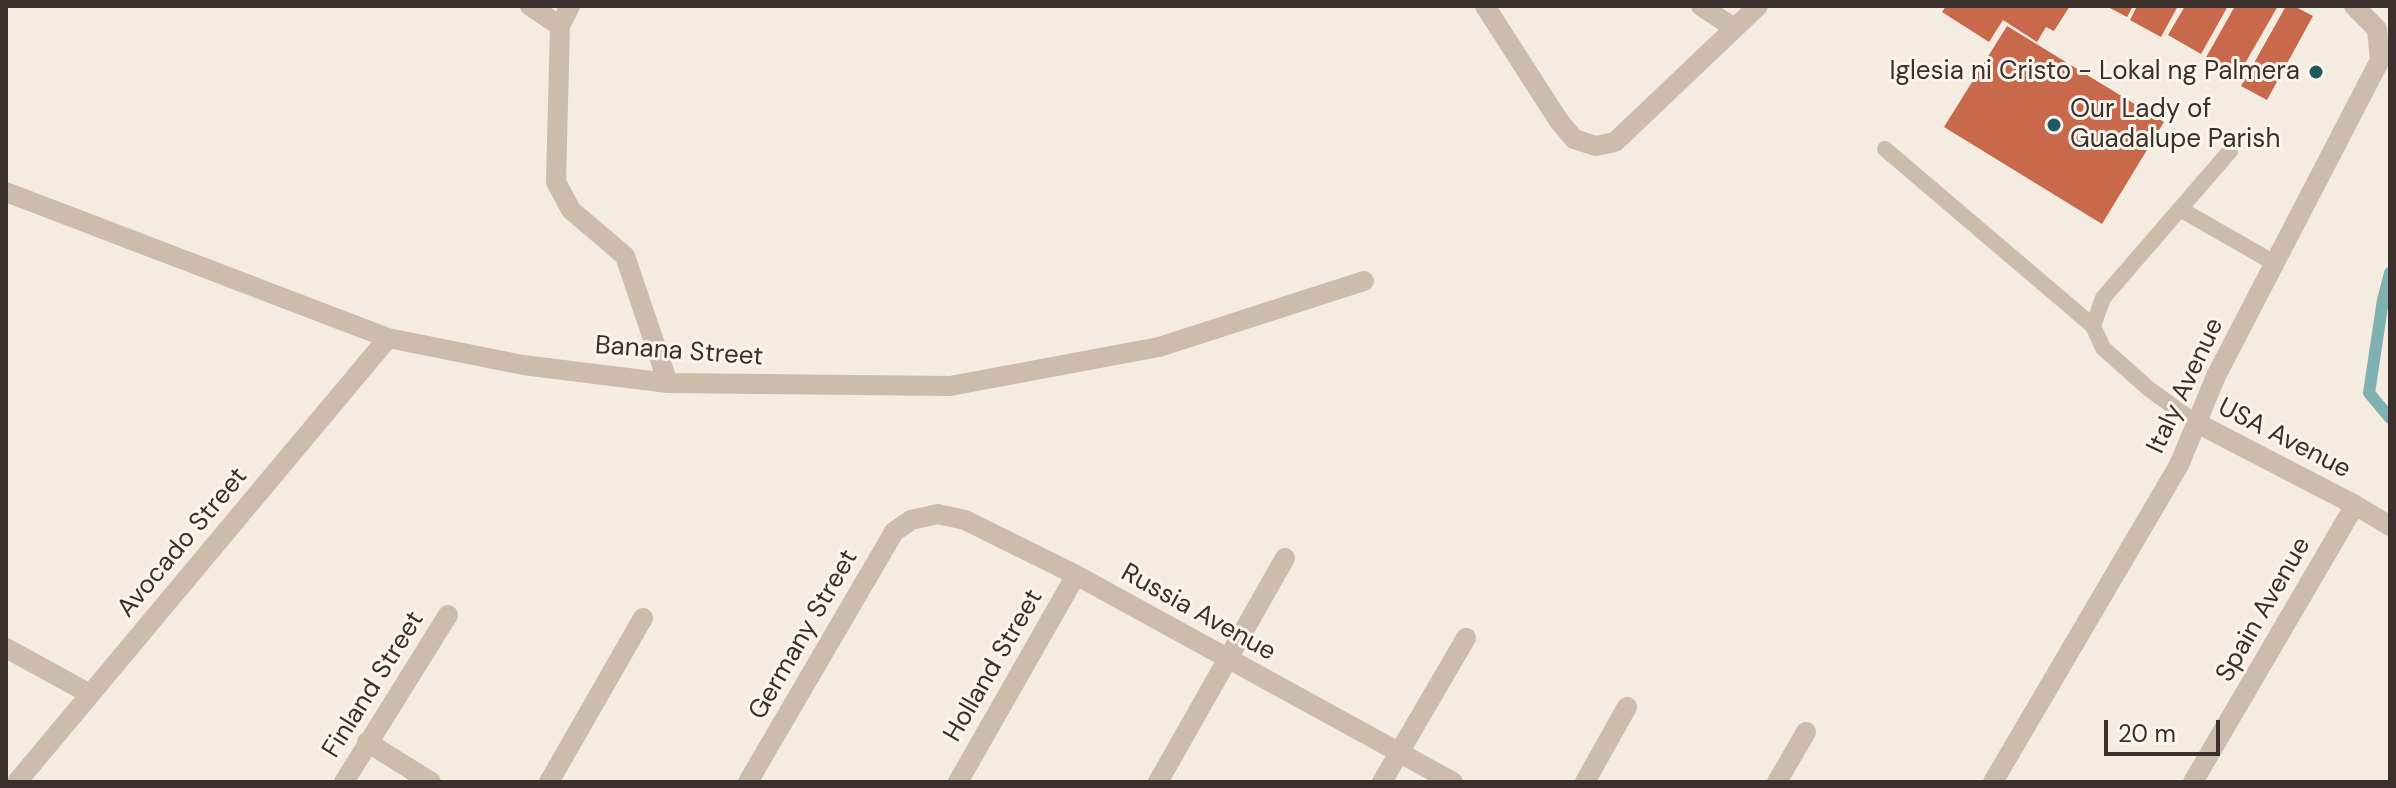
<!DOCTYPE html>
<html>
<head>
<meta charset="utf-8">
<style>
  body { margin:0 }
  #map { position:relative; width:2396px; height:788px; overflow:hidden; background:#f4ebe1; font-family:"DM Sans",sans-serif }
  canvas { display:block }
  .frame { position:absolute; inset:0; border:8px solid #3b302b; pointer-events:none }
  .scale { position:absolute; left:2104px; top:720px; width:116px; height:36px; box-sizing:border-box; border:4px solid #3b302b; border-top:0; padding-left:10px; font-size:24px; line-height:28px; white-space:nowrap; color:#3b302b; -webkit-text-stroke:6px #fbf5ee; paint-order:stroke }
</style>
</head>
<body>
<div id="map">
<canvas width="2396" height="788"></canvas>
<div class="frame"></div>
<div class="scale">20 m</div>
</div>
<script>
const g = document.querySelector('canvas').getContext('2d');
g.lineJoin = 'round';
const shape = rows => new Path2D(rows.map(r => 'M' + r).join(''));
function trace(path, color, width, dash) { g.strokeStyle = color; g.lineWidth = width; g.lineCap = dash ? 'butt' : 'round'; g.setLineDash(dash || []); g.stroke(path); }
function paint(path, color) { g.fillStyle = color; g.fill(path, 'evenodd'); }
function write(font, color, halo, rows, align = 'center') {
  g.font = font + ' "DM Sans",sans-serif'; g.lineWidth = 6; g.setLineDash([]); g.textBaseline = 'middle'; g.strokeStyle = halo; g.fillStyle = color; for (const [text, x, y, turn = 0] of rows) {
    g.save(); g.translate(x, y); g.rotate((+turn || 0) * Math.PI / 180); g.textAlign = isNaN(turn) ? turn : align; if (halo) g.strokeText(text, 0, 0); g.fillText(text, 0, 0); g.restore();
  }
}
trace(shape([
  [2390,273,2383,300,2369,393,2390,418]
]), '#7fb0b2', 12);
paint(shape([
  [1946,6,2070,6,2054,31,2046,27,2037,42,2003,20,1989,42,1942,12],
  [2106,6,2133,6,2127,17],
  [2137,6,2178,6,2161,37,2130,20],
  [2185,6,2228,6,2201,54,2168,35],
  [2235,6,2278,6,2236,79,2204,61],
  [2286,6,2294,6,2313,16,2267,100,2241,86],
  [2007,26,2164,122,2102,224,1944,127]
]), '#c8694b');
trace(shape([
  [1885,149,2093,326],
  [2180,209,2276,264],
  [2195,422,2149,389,2103,348,2093,326,2103,298,2230,151]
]), '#cdbbac', 16);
trace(shape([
  [530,6,560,26],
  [570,6,560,26,556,182,571,210,625,256,668,383],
  [1485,6,1559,121,1574,139,1596,146,1615,142,1758,6],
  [1701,6,1734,28],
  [6,192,388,338,523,365,668,383,950,386,1159,347,1364,281],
  [2195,422,2355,505,2390,526],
  [6,648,90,694],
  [367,742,431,782],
  [17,782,388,338],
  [344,782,448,615],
  [549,782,643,618],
  [748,782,894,532,911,520,938,514,965,520,1076,575,1453,782],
  [958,782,1076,575],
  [1158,782,1285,558],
  [1382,782,1466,638],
  [1585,782,1627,707],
  [1777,782,1806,732],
  [2193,782,2355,505]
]), '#cdbbac', 20);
trace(shape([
  [1993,782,2179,465,2216,376,2380,60,2377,29,2354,6]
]), '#cdbbac', 20);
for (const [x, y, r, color] of [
  [2316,72,8,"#1f5a5e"],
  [2054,125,8,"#1f5a5e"]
]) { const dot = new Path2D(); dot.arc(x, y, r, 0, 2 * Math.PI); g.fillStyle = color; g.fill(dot); trace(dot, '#fbf5ee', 3); }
write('26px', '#3b302b', '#fbf5ee', [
  ["Iglesia ni Cristo - Lokal ng Palmera",2300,72],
  ["Our Lady of",2070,110,"left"],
  ["Guadalupe Parish",2070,140,"left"]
], 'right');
write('26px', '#3b302b', '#fbf5ee', [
  ["Banana Street",679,352,4],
  ["Italy Avenue",2186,386,-65],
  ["USA Avenue",2284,439,27],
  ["Avocado Street",183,543,-50],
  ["Spain Avenue",2264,610,-60],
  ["Russia Avenue",1198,613,29],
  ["Germany Street",804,635,-60],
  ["Holland Street",994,666,-60],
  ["Finland Street",374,685,-58]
]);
</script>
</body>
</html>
